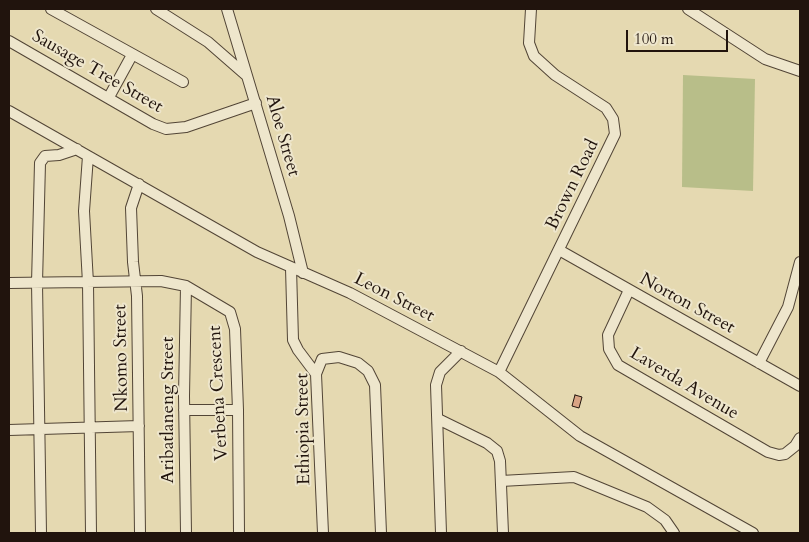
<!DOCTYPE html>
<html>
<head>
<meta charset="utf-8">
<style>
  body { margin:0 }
  #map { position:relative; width:809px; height:542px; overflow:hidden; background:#e5d9b1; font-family:Cardo,serif }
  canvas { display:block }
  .frame { position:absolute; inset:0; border:10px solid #21140d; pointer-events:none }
  .scale { position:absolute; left:626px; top:30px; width:102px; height:22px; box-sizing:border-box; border:2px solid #21140d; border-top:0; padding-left:6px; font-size:15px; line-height:18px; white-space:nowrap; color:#21140d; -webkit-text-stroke:4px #eee6cc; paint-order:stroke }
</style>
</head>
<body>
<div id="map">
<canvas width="809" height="542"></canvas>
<div class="frame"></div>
<div class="scale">100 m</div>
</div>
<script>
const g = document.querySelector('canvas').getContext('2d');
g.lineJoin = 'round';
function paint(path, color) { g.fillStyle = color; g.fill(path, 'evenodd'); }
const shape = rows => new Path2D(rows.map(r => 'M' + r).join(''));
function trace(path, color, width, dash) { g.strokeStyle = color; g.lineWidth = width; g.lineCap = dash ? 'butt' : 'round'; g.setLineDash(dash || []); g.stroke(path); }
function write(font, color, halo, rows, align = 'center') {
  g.font = font + ' Cardo,serif'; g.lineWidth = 4; g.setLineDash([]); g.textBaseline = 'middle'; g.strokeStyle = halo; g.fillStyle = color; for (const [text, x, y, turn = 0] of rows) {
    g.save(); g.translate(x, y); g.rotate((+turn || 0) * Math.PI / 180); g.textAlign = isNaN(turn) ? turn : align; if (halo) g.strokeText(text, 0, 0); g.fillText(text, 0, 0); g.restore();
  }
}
paint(shape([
  [683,75,755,79,753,191,682,187]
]), '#b8be89');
const building = shape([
  [575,395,582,397,579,408,572,406,575,395]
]);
paint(building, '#d9a484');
trace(building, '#21140d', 1);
const minor = shape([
  [51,9,183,82],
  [156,9,208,42,247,76],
  [227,9,289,216,303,273],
  [688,9,765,59,800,71],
  [9,41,153,124,166,129,186,127,256,103],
  [109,97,132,55],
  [9,111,257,252,350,293,499,372,580,436,753,533],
  [88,156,84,211,88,283,91,533],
  [139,184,131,208,133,262,137,296,140,533],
  [559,250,800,386],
  [291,268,293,340,298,350,316,374],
  [9,283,161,281,186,286,230,312,235,329,238,410,239,533],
  [186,286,184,396,186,533],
  [629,290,608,335,609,349,618,365,768,452,779,455,785,454,795,446,800,438],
  [759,363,788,307,800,262],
  [499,372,615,134,613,119,606,108,555,75,534,56,529,43,531,9],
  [184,410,238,410],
  [438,419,487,443,497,451,500,461,503,533],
  [9,430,139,426],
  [501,481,574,477,647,507,665,520,674,533],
  [41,533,37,283,40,163,45,156,59,155,77,149],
  [323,533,316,374,322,359,339,357,358,363,368,371,375,385,381,533],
  [441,533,436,385,440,372,461,351]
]);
trace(minor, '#524536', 12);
trace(minor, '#eee6cc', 10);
write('18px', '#21140d', '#eee6cc', [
  ["Sausage Tree Street",97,72,30],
  ["Aloe Street",282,136,74],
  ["Brown Road",573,185,-64],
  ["Leon Street",394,298,27],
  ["Norton Street",687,304,29],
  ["Nkomo Street",122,358,-91],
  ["Laverda Avenue",684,384,31],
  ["Verbena Crescent",219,393,-93],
  ["Aribatlaneng Street",169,410,-90],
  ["Ethiopia Street",304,429,-91]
]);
</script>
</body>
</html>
